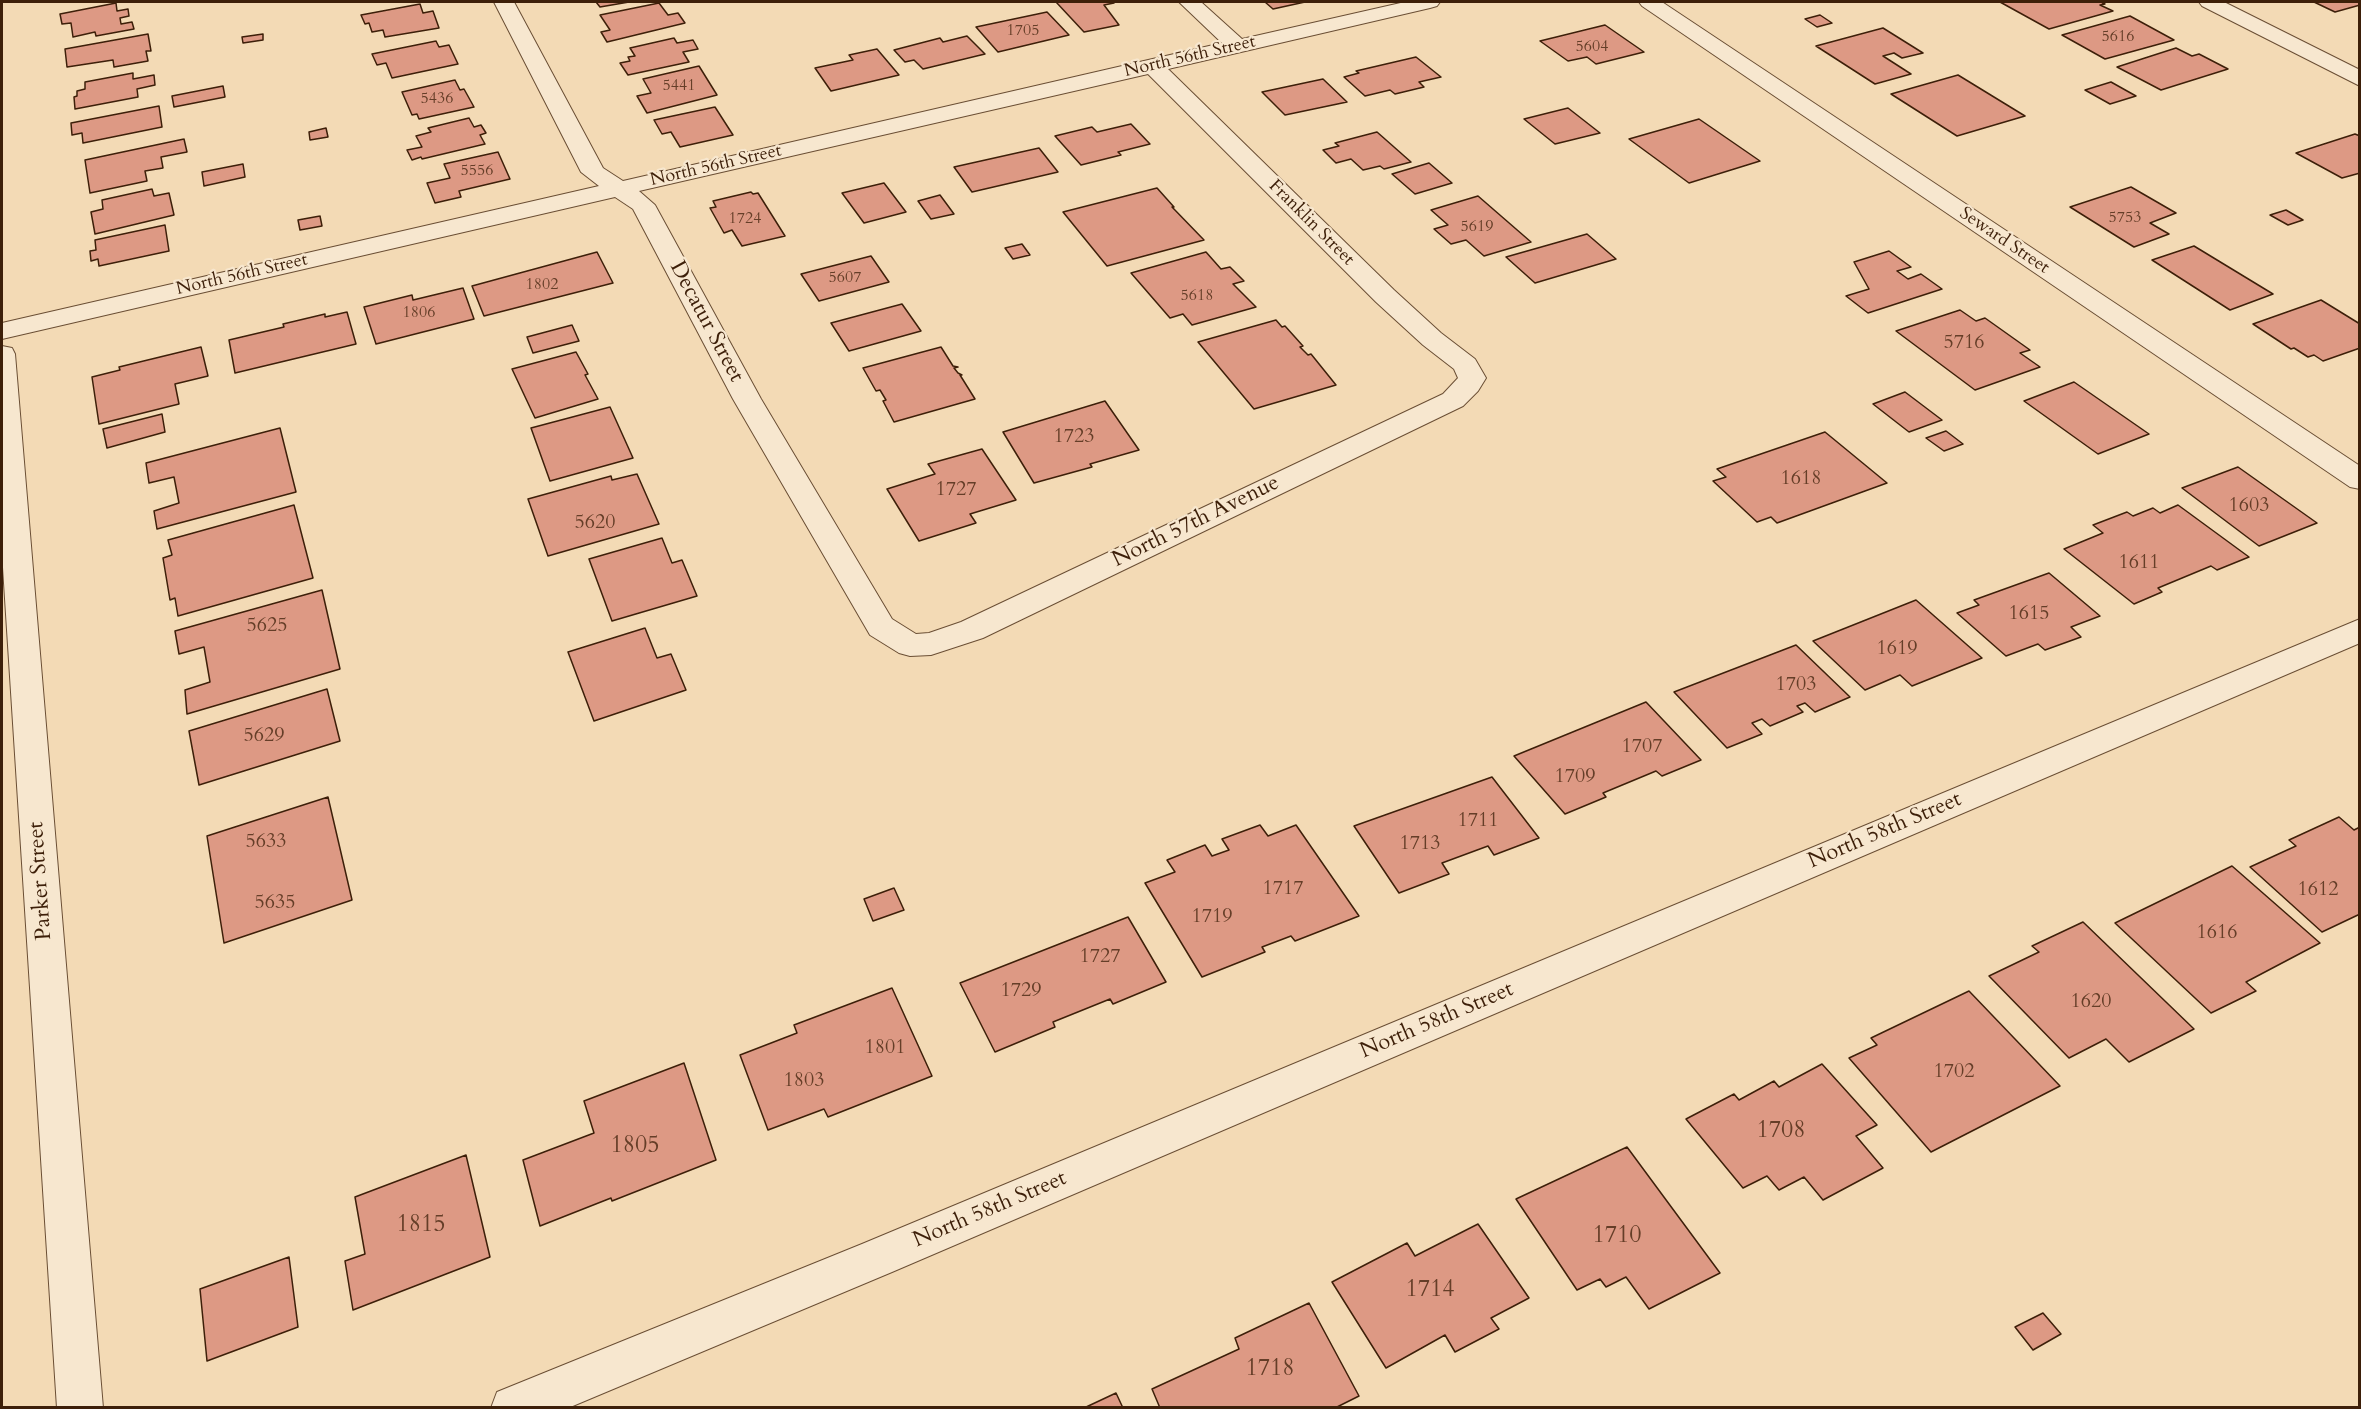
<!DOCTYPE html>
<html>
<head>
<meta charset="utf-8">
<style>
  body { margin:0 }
  #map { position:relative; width:2361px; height:1409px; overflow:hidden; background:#f3dab5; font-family:Cardo,serif }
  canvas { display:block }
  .frame { position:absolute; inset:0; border:3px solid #3d1f09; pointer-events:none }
</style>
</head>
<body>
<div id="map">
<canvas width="2361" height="1409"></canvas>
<div class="frame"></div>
</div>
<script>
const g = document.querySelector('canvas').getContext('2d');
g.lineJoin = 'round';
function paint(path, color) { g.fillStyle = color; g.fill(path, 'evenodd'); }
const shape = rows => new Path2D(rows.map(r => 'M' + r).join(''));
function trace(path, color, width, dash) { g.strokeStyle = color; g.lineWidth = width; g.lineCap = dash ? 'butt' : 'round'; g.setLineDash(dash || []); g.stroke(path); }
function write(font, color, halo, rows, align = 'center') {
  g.font = font + ' Cardo,serif'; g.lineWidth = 4.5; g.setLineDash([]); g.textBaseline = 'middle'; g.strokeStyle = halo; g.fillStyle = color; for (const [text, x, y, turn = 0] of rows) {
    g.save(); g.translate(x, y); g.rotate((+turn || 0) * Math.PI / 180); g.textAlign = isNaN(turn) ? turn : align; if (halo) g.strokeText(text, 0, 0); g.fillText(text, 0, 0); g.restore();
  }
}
const building = shape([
  [596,2,629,2,600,7,596,2],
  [1056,2,1113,2,1114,3,1104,5,1119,25,1084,32,1056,2],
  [1265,2,1305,2,1273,9,1265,2],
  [2000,2,2101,2,2105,4,2100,5,2113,11,2049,29,2000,2],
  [2314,2,2360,2,2360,5,2335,12,2314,2],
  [116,3,117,11,128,9,129,16,120,18,121,24,132,22,134,29,96,36,95,32,73,37,71,23,62,24,60,14,116,3],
  [659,3,668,15,678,13,685,23,607,42,601,32,610,30,600,15,659,3],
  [420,4,423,13,433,11,439,28,385,37,383,30,372,32,369,23,365,24,361,15,420,4],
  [1047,12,1069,35,998,52,976,27,1047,12],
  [1820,15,1832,23,1817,27,1805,19,1820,15],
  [2130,16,2174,40,2105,59,2062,35,2130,16],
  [1605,25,1644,52,1596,64,1587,57,1568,61,1540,41,1605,25],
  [1883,28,1923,53,1902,58,1894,53,1883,56,1911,74,1875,84,1816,46,1883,28],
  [148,34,151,51,146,51,148,61,114,67,113,60,67,67,65,49,148,34],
  [263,34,263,40,243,43,242,37,263,34],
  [967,36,985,54,923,69,914,60,905,62,894,50,940,38,943,42,967,36],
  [674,38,677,43,693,40,698,49,683,52,689,62,628,75,620,63,630,61,628,57,635,56,630,48,674,38],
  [436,41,439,47,449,45,458,64,392,78,386,63,377,65,372,54,436,41],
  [2176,48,2192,56,2199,54,2228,69,2161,90,2117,67,2176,48],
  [877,49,899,75,831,91,815,68,853,60,849,55,877,49],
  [1416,57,1441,77,1419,82,1424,87,1395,94,1390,90,1365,96,1344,77,1359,73,1356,71,1416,57],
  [699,66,717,95,647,113,637,96,651,93,643,79,699,66],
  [133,73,133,79,154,75,155,85,137,89,138,97,75,109,74,97,77,96,77,91,85,89,85,82,133,73],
  [1958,75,2025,116,1957,136,1891,94,1958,75],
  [1323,79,1347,102,1285,115,1262,92,1323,79],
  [455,80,460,90,464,89,474,107,419,119,417,114,412,115,402,92,455,80],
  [2111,82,2136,96,2110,104,2085,90,2111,82],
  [223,86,225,97,174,107,172,96,223,86],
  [159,106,162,127,83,143,82,133,72,135,71,123,159,106],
  [715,107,733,135,680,147,671,132,662,134,654,120,715,107],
  [1568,108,1600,133,1555,144,1524,119,1568,108],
  [469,118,474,127,481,125,486,133,480,135,485,144,422,159,421,157,412,160,407,150,422,147,416,136,431,132,428,128,469,118],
  [1699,119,1760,161,1689,183,1629,139,1699,119],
  [1131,124,1150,144,1118,152,1121,155,1081,165,1055,136,1092,127,1097,132,1131,124],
  [326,128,328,137,310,140,309,132,326,128],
  [1377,132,1411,162,1384,169,1380,166,1363,170,1351,159,1336,163,1323,150,1339,146,1335,143,1377,132],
  [2355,134,2360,136,2360,173,2342,178,2296,153,2355,134],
  [184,139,187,152,161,157,163,168,145,171,147,181,90,193,85,160,184,139],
  [1039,148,1058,172,972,192,954,167,1039,148],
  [498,152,510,179,459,191,461,197,435,203,427,183,450,178,444,164,498,152],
  [1429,163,1452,183,1415,194,1392,174,1429,163],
  [243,164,245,177,204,186,202,172,243,164],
  [884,183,906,212,864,223,842,193,884,183],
  [2131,187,2176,213,2150,223,2169,234,2134,247,2070,207,2131,187],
  [1157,188,1174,207,1172,207,1204,240,1107,266,1063,212,1157,188],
  [152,189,154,196,169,193,174,215,95,234,91,212,103,209,102,200,152,189],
  [751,192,753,194,758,193,785,236,742,246,732,230,724,233,710,208,716,207,713,201,751,192],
  [940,195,954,214,931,219,918,201,940,195],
  [1478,196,1531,242,1484,256,1466,240,1451,244,1434,229,1448,225,1431,210,1478,196],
  [2286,210,2303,220,2288,225,2270,215,2286,210],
  [320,216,322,226,300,230,298,220,320,216],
  [165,225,169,251,99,266,98,259,91,261,90,251,96,250,95,240,165,225],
  [1587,234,1616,259,1535,283,1506,257,1587,234],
  [1022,244,1030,255,1013,259,1005,248,1022,244],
  [2194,246,2273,294,2230,310,2152,260,2194,246],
  [1889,251,1911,267,1897,271,1908,279,1921,274,1942,289,1868,313,1846,296,1869,289,1854,262,1889,251],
  [597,252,613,283,484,316,472,286,597,252],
  [1206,252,1221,269,1230,267,1244,281,1233,284,1256,307,1192,325,1183,314,1170,318,1131,273,1206,252],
  [871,256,889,282,819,301,801,274,871,256],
  [463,288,474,319,376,344,364,307,412,295,413,300,463,288],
  [2321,300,2360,324,2360,348,2323,361,2314,355,2308,357,2294,348,2291,349,2253,324,2321,300],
  [902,304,921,331,849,351,831,323,902,304],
  [1960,310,1976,321,1985,318,2030,350,2020,353,2040,367,1975,390,1896,331,1960,310],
  [347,312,356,344,235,373,229,340,284,327,283,324,325,314,325,317,347,312],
  [1276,320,1282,327,1285,326,1303,346,1300,347,1308,355,1311,354,1336,385,1254,409,1198,342,1276,320],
  [572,325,579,341,533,353,527,337,572,325],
  [201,347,208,376,175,384,179,404,99,424,92,377,120,370,119,367,201,347],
  [941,347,953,366,958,367,954,368,958,373,962,375,960,375,975,399,894,422,883,401,886,400,880,390,876,391,863,368,941,347],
  [576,352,588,374,585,375,598,399,535,418,512,369,576,352],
  [2074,382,2149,434,2098,454,2024,401,2074,382],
  [1905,392,1942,420,1909,432,1873,404,1905,392],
  [1105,401,1139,450,1090,464,1092,467,1034,483,1003,432,1105,401],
  [610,407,633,458,550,481,531,428,610,407],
  [162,414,165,432,107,448,103,429,162,414],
  [280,428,296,492,157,529,154,511,179,503,174,477,149,483,146,463,280,428],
  [1946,431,1963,444,1944,451,1926,438,1946,431],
  [1825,432,1887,483,1777,523,1771,517,1757,522,1713,481,1726,477,1717,469,1825,432],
  [982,449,1016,500,970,514,976,523,919,541,887,489,935,474,928,464,982,449],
  [2238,467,2317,523,2259,546,2182,488,2238,467],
  [637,474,659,524,548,556,528,499,611,476,612,480,637,474],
  [294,505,313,578,178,616,175,598,170,600,163,558,172,555,168,540,294,505],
  [2178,505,2249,557,2217,570,2211,566,2158,588,2162,592,2134,604,2064,549,2103,533,2093,525,2127,512,2133,516,2153,508,2160,513,2178,505],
  [662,538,672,563,682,560,697,596,612,621,589,559,662,538],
  [2049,573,2100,616,2071,627,2081,637,2045,650,2038,644,2006,656,1957,613,1979,605,1974,600,2049,573],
  [322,590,340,669,187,714,185,690,210,682,204,647,179,654,175,631,322,590],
  [1916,600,1982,658,1912,686,1900,675,1865,690,1813,641,1916,600],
  [645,628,657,658,671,654,686,690,594,721,568,652,645,628],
  [1796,645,1850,697,1815,712,1805,703,1797,706,1803,712,1770,726,1762,719,1752,723,1762,734,1727,748,1674,692,1796,645],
  [327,689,340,741,199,785,189,731,327,689],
  [1646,702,1701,760,1662,776,1656,771,1603,793,1606,797,1565,814,1514,756,1646,702],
  [1492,777,1539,838,1494,855,1488,846,1442,863,1449,874,1399,893,1354,826,1492,777],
  [328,797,352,900,224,943,207,836,328,797],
  [2339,817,2354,830,2360,827,2360,914,2322,932,2250,867,2296,846,2289,840,2339,817],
  [1260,825,1268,836,1296,825,1359,916,1295,941,1291,936,1262,947,1265,952,1202,977,1145,883,1175,872,1167,860,1205,845,1212,856,1229,850,1222,839,1260,825],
  [2232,866,2320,943,2246,982,2256,991,2211,1013,2115,923,2232,866],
  [894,888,904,910,873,921,864,899,894,888],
  [1128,917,1166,982,1113,1004,1110,999,1053,1022,1055,1027,995,1052,960,983,1128,917],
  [2083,922,2194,1029,2129,1062,2106,1039,2069,1058,1989,976,2039,952,2032,946,2083,922],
  [892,988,932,1076,828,1117,824,1109,768,1130,740,1055,797,1033,794,1025,892,988],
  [1969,991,2060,1086,1931,1152,1849,1058,1877,1045,1871,1038,1969,991],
  [684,1063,716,1160,612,1201,611,1198,540,1226,523,1160,594,1133,584,1101,684,1063],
  [1822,1064,1877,1125,1856,1136,1883,1168,1823,1200,1804,1177,1779,1190,1767,1176,1743,1188,1686,1119,1734,1094,1739,1100,1774,1081,1779,1087,1822,1064],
  [1627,1147,1720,1273,1649,1309,1626,1277,1606,1287,1600,1279,1577,1290,1516,1199,1627,1147],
  [466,1155,490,1257,353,1310,345,1261,365,1254,355,1197,466,1155],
  [1478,1224,1529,1298,1491,1318,1499,1329,1455,1352,1445,1335,1386,1368,1332,1282,1407,1243,1415,1256,1478,1224],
  [289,1257,298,1327,207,1361,200,1289,289,1257],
  [1309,1303,1359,1396,1335,1408,1160,1408,1152,1389,1239,1349,1235,1338,1309,1303],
  [2043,1313,2061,1334,2033,1350,2015,1327,2043,1313],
  [1116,1393,1123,1408,1084,1408,1116,1393]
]);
paint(building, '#dd9984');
trace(building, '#3d1f09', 1.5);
const minor = shape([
  [494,2,514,2,603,168,623,181,1222,43,1179,2,1201,2,1242,39,1405,2,1440,2,1437,6,1430,8,1168,69,1394,290,1441,333,1475,359,1486,378,1478,391,1463,406,983,638,931,655,910,656,899,653,870,635,733,399,633,209,615,197,2,339,2,323,599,186,581,172,494,2],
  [1148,74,1376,302,1423,345,1454,369,1458,378,1443,394,961,622,929,633,916,634,892,619,761,399,655,205,639,191,1148,74],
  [1639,2,1662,2,2360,466,2360,489,2350,487,1642,6,1639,2],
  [2199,2,2224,2,2360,70,2360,86,2202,6,2199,2],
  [2,346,12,348,15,354,103,1408,57,1408,2,552,2,346],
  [2360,619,2360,643,892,1272,568,1408,491,1408,497,1392,862,1244,2360,619]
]);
trace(minor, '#6a4e34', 2);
paint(minor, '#f7e7cf');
write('16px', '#653e28', null, [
  ["1705",1023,31],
  ["5616",2118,37],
  ["5604",1592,47],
  ["5441",679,86],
  ["5436",437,99],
  ["5556",477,171],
  ["5753",2125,218],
  ["1724",745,219],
  ["5619",1477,227],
  ["5607",845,278],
  ["1802",542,285],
  ["5618",1197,296],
  ["1806",419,313]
]);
write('18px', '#3d1f09', '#f7e7cf', [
  ["North 56th Street",1190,57,-13],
  ["North 56th Street",716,166,-13],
  ["Franklin Street",1311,223,45],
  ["Seward Street",2004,241,34],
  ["North 56th Street",242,275,-13]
]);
write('20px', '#653e28', null, [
  ["5716",1964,343],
  ["1723",1074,437],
  ["1618",1801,479],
  ["1727",956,490],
  ["1603",2249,506],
  ["5620",595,523],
  ["1611",2139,563],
  ["1615",2029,614],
  ["5625",267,626],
  ["1619",1897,649],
  ["1703",1796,685],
  ["5629",264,736],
  ["1707",1642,747],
  ["1709",1575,777],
  ["1711",1478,821],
  ["5633",266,842],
  ["1713",1420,844],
  ["1717",1283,889],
  ["1612",2318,890],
  ["5635",275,903],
  ["1719",1212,917],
  ["1616",2217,933],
  ["1727",1100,957],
  ["1729",1021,991],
  ["1620",2091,1002],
  ["1801",885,1048],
  ["1702",1954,1072],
  ["1803",804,1081]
]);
write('22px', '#3d1f09', '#f7e7cf', [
  ["Decatur Street",706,322,62],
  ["North 57th Avenue",1196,522,-26],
  ["North 58th Street",1885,831,-23],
  ["Parker Street",41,881,-94],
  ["North 58th Street",1437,1021,-23],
  ["North 58th Street",990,1210,-23]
]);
write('24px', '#653e28', null, [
  ["1708",1781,1131],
  ["1805",635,1146],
  ["1815",421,1225],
  ["1710",1617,1236],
  ["1714",1430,1290],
  ["1718",1270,1369]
]);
</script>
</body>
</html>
